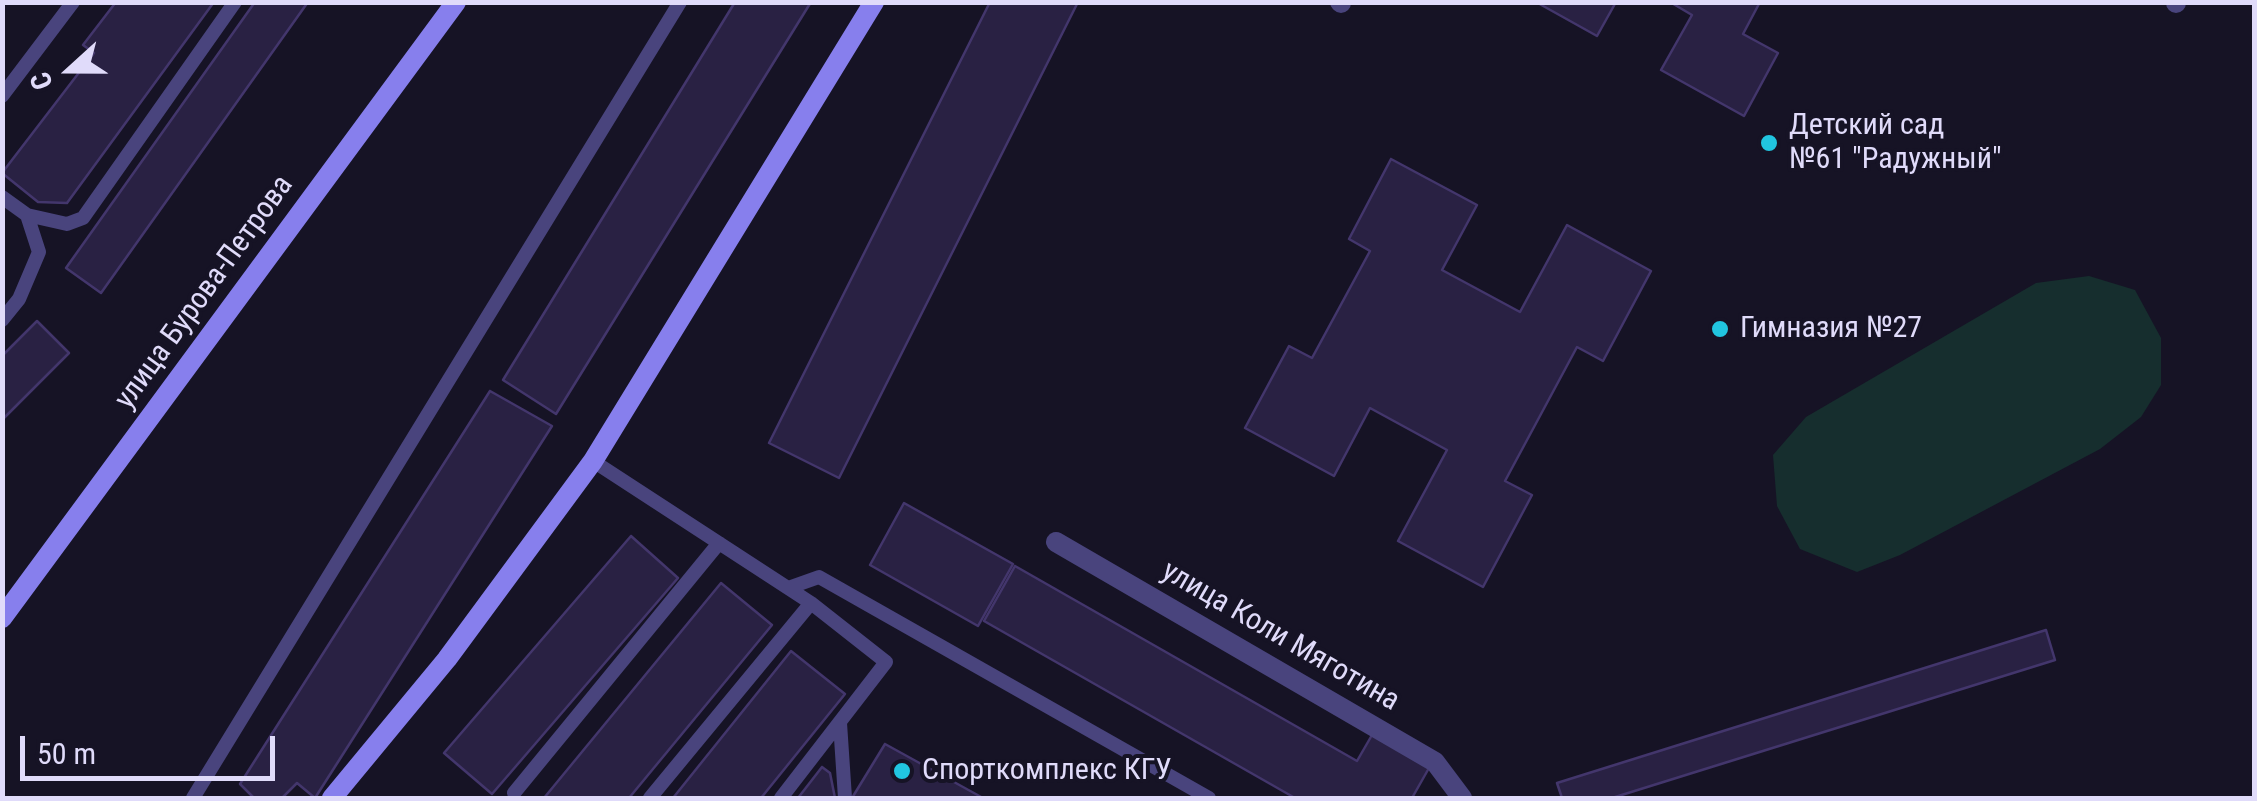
<!DOCTYPE html>
<html>
<head>
<meta charset="utf-8">
<style>
  body { margin:0 }
  #map { position:relative; width:2257px; height:801px; overflow:hidden; background:#161325; font-family:"Roboto Condensed",sans-serif }
  canvas { display:block }
  .frame { position:absolute; inset:0; border:5px solid #e0dbfa; pointer-events:none }
  .north { position:absolute; left:20px; top:20px; width:100px; height:100px; -webkit-text-stroke:8px #161325; paint-order:stroke; rotate:249deg; font-size:28px; font-weight:700; line-height:40px; text-align:center; color:#e0dbfa }
  .north::after { content:''; display:block; margin:auto; width:35px; height:45px; background:#e0dbfa; clip-path:polygon(50% 0,100% 100%,50% 72%,0 100%) }
  .scale { position:absolute; left:20px; top:736px; width:255px; height:45px; box-sizing:border-box; border:5px solid #e0dbfa; border-top:0; padding-left:12px; font-size:30px; line-height:35px; white-space:nowrap; color:#e0dbfa; -webkit-text-stroke:8px #161325; paint-order:stroke }
</style>
</head>
<body>
<div id="map">
<canvas width="2257" height="801"></canvas>
<div class="frame"></div>
<div class="north">С</div>
<div class="scale">50 m</div>
</div>
<script>
const g = document.querySelector('canvas').getContext('2d');
g.lineJoin = 'round';
function paint(path, color) { g.fillStyle = color; g.fill(path, 'evenodd'); }
const shape = rows => new Path2D(rows.map(r => 'M' + r).join(''));
function trace(path, color, width, dash) { g.strokeStyle = color; g.lineWidth = width; g.lineCap = dash ? 'butt' : 'round'; g.setLineDash(dash || []); g.stroke(path); }
function write(font, color, halo, rows, align = 'center') {
  g.font = font + ' "Roboto Condensed",sans-serif'; g.lineWidth = 8; g.setLineDash([]); g.textBaseline = 'middle'; g.strokeStyle = halo; g.fillStyle = color; for (const [text, x, y, turn = 0] of rows) {
    g.save(); g.translate(x, y); g.rotate((+turn || 0) * Math.PI / 180); g.textAlign = isNaN(turn) ? turn : align; if (halo) g.strokeText(text, 0, 0); g.fillText(text, 0, 0); g.restore();
  }
}
paint(shape([
  [2089,276,2135,290,2161,338,2161,385,2141,417,2100,449,1900,555,1857,572,1800,549,1777,506,1773,455,1806,417,2036,283]
]), '#162e2e');
const building = shape([
  [116,2,214,2,67,203,38,202,2,173,94,53,83,45,116,2],
  [255,2,308,2,101,293,66,268,255,2],
  [735,2,811,2,556,414,503,380,735,2],
  [990,2,1078,2,839,478,769,443,990,2],
  [1536,2,1616,2,1597,36,1536,2],
  [1670,2,1760,2,1743,34,1778,53,1744,116,1661,70,1692,15,1670,2],
  [1391,159,1477,205,1442,270,1520,312,1567,225,1651,271,1603,361,1577,347,1505,481,1532,495,1483,587,1398,541,1447,450,1370,408,1334,476,1245,428,1289,346,1312,358,1370,251,1349,239,1391,159],
  [37,321,69,353,2,420,2,356,37,321],
  [490,391,552,426,315,798,297,783,282,798,254,798,240,784,490,391],
  [904,503,1013,564,978,626,870,565,904,503],
  [631,536,678,578,492,794,444,753,631,536],
  [1015,566,1357,761,1372,735,1429,768,1412,798,1295,798,984,621,1015,566],
  [721,583,772,625,629,798,544,798,721,583],
  [2046,630,2055,660,1612,798,1562,798,1557,783,2046,630],
  [791,651,845,694,761,798,673,798,791,651],
  [885,744,983,798,852,798,885,744],
  [822,767,830,773,835,798,798,798,822,767]
]);
paint(building, '#292143');
trace(building, '#43366c', 2.5);
trace(shape([
  [2,96,73,2],
  [2,197,27,215,39,252,19,299,2,320],
  [27,215,67,224,83,218,235,2],
  [593,461,811,603,886,662,781,798],
  [788,588,819,577,1209,798],
  [840,723,845,798],
  [514,793,719,543],
  [193,798,680,2],
  [650,798,811,603]
]), '#49447d', 14);
trace(shape([
  [1340,2,1341,3],
  [2176,3,2176,2],
  [1056,542,1435,762,1462,798]
]), '#49447d', 20);
trace(shape([
  [2,618,456,2],
  [332,798,447,659,593,461,874,2]
]), '#877fed', 20);
for (const [x, y, r, color] of [
  [1769,143,10,"#21c5e0"],
  [1720,329,10,"#21c5e0"],
  [902,771,10,"#21c5e0"]
]) { const dot = new Path2D(); dot.arc(x, y, r, 0, 2 * Math.PI); g.fillStyle = color; g.fill(dot); trace(dot, '#161325', 4); }
write('30px', '#e0dbfa', '#161325', [
  ["Детский сад",1789,126],
  ["№61 \"Радужный\"",1789,160],
  ["Гимназия №27",1740,329],
  ["Спорткомплекс КГУ",922,771]
], 'left');
write('30px', '#e0dbfa', '#161325', [
  ["улица Бурова-Петрова",205,293,-54],
  ["улица Коли Мяготина",1280,637,30]
]);
</script>
</body>
</html>
